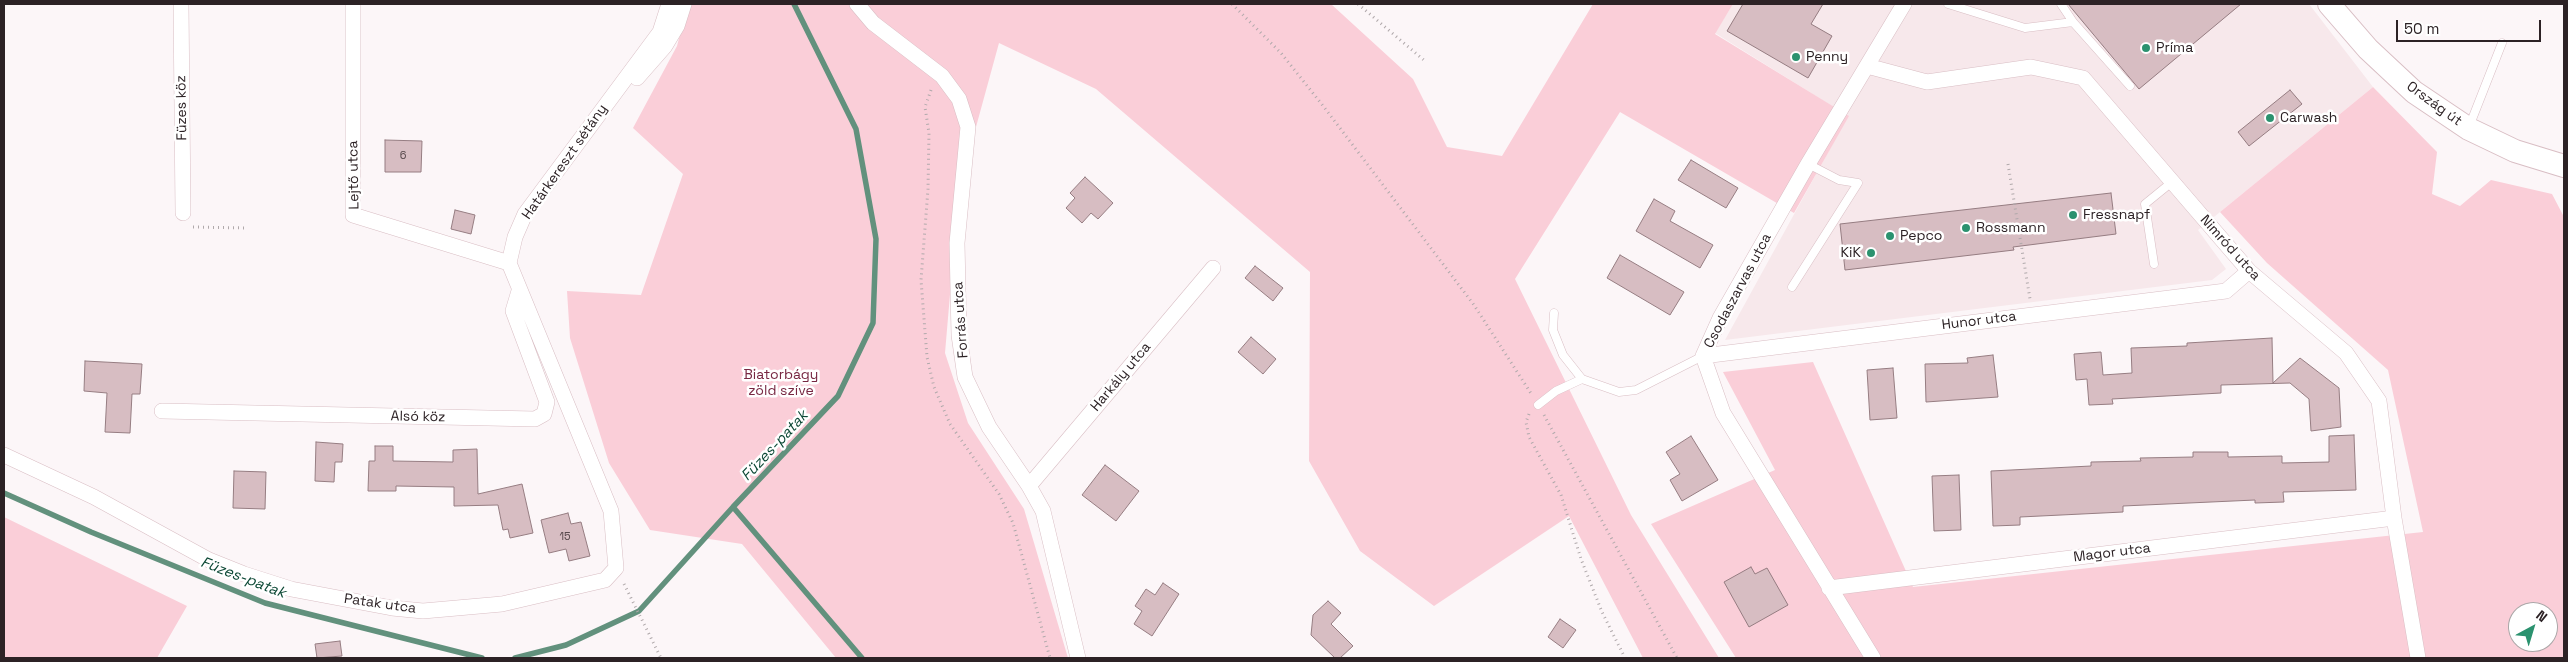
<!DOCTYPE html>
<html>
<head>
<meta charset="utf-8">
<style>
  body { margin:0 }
  #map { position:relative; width:2568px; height:662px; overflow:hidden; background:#fcf6f8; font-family:"Space Grotesk",sans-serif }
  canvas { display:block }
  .frame { position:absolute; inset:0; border:5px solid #2c2225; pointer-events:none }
  .north { position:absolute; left:2508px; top:602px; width:50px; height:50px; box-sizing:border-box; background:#fff; border:1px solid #aba7a8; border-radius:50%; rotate:39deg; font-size:14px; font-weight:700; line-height:20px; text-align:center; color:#2c2225 }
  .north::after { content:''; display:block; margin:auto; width:18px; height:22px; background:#2b926f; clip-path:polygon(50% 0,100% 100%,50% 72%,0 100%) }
  .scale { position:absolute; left:2396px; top:20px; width:145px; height:22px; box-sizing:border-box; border:2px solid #2c2225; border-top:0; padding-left:6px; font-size:15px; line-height:18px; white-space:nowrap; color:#2c2225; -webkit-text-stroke:4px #fff; paint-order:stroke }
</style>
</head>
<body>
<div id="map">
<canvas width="2568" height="662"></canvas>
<div class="frame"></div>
<div class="north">N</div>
<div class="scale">50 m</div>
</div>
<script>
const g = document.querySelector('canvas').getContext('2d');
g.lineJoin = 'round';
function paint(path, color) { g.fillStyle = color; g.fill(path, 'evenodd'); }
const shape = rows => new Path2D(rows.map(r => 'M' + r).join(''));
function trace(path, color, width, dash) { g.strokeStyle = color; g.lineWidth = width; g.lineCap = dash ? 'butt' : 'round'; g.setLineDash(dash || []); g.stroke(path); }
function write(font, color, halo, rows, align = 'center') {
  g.font = font + ' "Space Grotesk",sans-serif'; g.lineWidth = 5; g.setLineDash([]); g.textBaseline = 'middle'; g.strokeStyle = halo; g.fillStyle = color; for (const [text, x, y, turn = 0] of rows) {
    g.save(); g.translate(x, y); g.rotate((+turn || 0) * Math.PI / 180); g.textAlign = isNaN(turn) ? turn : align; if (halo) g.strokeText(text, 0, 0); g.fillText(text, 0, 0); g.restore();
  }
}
paint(shape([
  [1733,4,2309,4,2373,87,2198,230,2226,269,2212,280,1725,340,1848,116,1715,33]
]), '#f7e8eb');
paint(shape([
  [688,4,1331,4,1413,79,1447,147,1502,156,1593,4,1733,4,1715,34,1849,116,1794,213,1620,112,1515,279,1631,515,1719,658,1643,658,1569,516,1434,606,1360,551,1309,461,1310,272,1096,89,999,43,959,189,945,353,968,423,1024,509,1068,658,836,658,742,544,650,530,609,463,570,338,567,291,641,295,683,174,633,128,677,46],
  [2373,87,2437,152,2432,194,2460,206,2491,180,2552,194,2564,217,2564,658,1736,658,1651,524,1775,470,1723,372,1813,362,1913,587,2423,532,2388,370,2267,263,2220,212],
  [2518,612,2548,612,2548,642,2518,642],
  [4,517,187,606,157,658,4,658]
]), '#faced8');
trace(shape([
  [4,493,91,532,265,603,482,658],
  [733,507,862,658],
  [515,658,566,645,639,611,733,507,838,396,873,323,876,239,856,129,794,4]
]), '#62917d', 5.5);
const building = shape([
  [1743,4,1823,4,1811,24,1832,36,1808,78,1727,31,1743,4],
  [2068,4,2241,4,2139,89,2068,4],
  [2290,90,2302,104,2249,146,2238,132,2290,90],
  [385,140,422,141,421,172,385,172,385,140],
  [1691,160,1738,188,1726,208,1678,180,1691,160],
  [1085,177,1113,203,1098,219,1091,213,1082,223,1066,208,1075,198,1070,193,1085,177],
  [2111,193,2116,234,2013,247,2014,250,1845,270,1840,224,2111,193],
  [1654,199,1675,211,1670,221,1713,245,1700,268,1636,231,1654,199],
  [455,210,475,215,471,234,451,229,455,210],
  [1620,255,1684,292,1670,315,1607,278,1620,255],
  [1255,266,1283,288,1273,301,1245,278,1255,266],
  [1251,337,1276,359,1263,374,1238,352,1251,337],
  [2272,338,2273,383,2300,358,2339,388,2341,427,2311,431,2309,399,2290,383,2221,385,2221,393,2112,399,2113,404,2089,405,2087,379,2076,380,2074,354,2101,352,2103,375,2132,373,2131,348,2187,346,2187,343,2272,338],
  [1993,355,1998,397,1926,402,1925,364,1968,363,1967,358,1993,355],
  [85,361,142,364,140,394,132,394,130,433,105,432,107,393,84,391,85,361],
  [1893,368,1897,418,1870,420,1867,370,1893,368],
  [2354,435,2356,490,2283,492,2284,502,2255,503,2255,500,2123,506,2123,512,2020,517,2020,525,1993,526,1991,471,2091,466,2091,462,2141,461,2140,458,2193,457,2193,452,2228,452,2228,457,2282,456,2282,463,2329,462,2329,436,2354,435],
  [1691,436,1718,480,1682,501,1670,480,1680,474,1666,452,1691,436],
  [316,442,343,444,342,462,335,462,334,482,315,481,316,442],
  [375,446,393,446,393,461,453,462,453,450,477,449,478,494,522,484,533,533,510,538,508,529,503,530,498,505,454,506,454,487,396,486,396,491,368,491,369,461,375,461,375,446],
  [1105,465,1139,491,1116,521,1082,495,1105,465],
  [234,471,266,472,265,509,233,508,234,471],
  [1959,475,1961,530,1934,531,1932,476,1959,475],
  [568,513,571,524,581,522,590,556,569,561,566,549,549,553,541,520,568,513],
  [1751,567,1755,574,1767,568,1788,605,1749,627,1724,582,1751,567],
  [1163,583,1179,594,1152,636,1134,624,1142,611,1135,606,1146,589,1155,595,1163,583],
  [1328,601,1341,613,1331,624,1353,646,1340,658,1335,658,1311,635,1313,615,1328,601],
  [1560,619,1576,630,1563,648,1548,637,1560,619],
  [340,641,342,656,317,658,315,644,340,641]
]);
paint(building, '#d7bdc2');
trace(building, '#967d82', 1);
const lane = shape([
  [1948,4,2025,28,2073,22,2130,86],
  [2061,4,2073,22],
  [2469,127,2502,43],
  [2154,264,2145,204,2172,182],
  [1792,287,1858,183,1839,180,1808,164],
  [1554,313,1553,330,1563,355,1582,379],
  [1538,405,1556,391,1582,379,1619,392,1636,390,1703,356]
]);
const street = shape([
  [181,4,183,213],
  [353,4,353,215,509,263],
  [857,4,873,23,942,76,959,99,968,127,957,243,959,335,965,377,989,427,1029,486,1043,511,1078,658],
  [1867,66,1927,82,2031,67,2083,78,2249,271,2346,353,2379,401,2394,518,2418,658],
  [637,78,665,46,677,26,684,4],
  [1703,356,2226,291,2249,271],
  [162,411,535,419,544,414,547,402,513,311,519,291],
  [4,455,94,497,209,560,244,574,291,589,392,608,423,611,502,604,605,580,616,568,611,511,509,263,515,237,525,214,660,32,669,4],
  [1029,486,1213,268],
  [1829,588,2394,518],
  [1873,658,1723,413,1703,356,1720,318,1808,164,1904,4]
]);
const secondary = shape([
  [2329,4,2368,49,2414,92,2469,129,2515,151,2564,166]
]);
trace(lane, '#d9bec4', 9);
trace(street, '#d9bec4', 16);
trace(secondary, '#d9bec4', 24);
trace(shape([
  [1232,4,1281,53,1324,107,1474,305,1532,395],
  [1358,4,1425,61],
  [931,90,925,107,929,133,928,189,921,280,927,357,934,387,950,424,999,494,1013,523,1050,658],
  [2008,164,2030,299],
  [193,227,246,228],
  [1529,414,1526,422,1529,437,1561,495,1581,559,1602,612,1625,658],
  [1544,415,1677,658],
  [624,584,661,658]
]), '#b0a9ab', 3, [1, 4]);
trace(lane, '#fff', 8);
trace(street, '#fff', 15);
trace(secondary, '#fff', 22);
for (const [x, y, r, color] of [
  [2146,48,5,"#2b926f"],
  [1796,57,5,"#2b926f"],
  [2270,118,5,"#2b926f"],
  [2073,215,5,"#2b926f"],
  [1966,228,5,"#2b926f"],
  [1890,236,5,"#2b926f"],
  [1871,253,5,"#2b926f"]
]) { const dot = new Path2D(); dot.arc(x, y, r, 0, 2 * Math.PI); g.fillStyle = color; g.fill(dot); trace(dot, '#fff', 2); }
write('11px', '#57494c', null, [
  ["6",403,156],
  ["15",565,537]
]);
write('14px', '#2c2225', '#fff', [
  ["Príma",2156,48],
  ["Penny",1806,57],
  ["Carwash",2280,118],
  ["Fressnapf",2083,215],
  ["Rossmann",1976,228],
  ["Pepco",1900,236],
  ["KiK",1861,253,"right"]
], 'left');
write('14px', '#2c2225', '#fff', [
  ["Ország út",2434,104,36],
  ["Füzes köz",182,108,-91],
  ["Határkereszt sétány",565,162,-55],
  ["Lejtő utca",354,175,-91],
  ["Nimród utca",2230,248,48],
  ["Csodaszarvas utca",1738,291,-62],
  ["Forrás utca",961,320,-94],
  ["Hunor utca",1979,321,-7],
  ["Harkály utca",1121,377,-50],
  ["Alsó köz",418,417,1],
  ["Magor utca",2112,553,-7],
  ["Patak utca",380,604,8]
]);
write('14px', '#772742', '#fff', [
  ["Biatorbágy",781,375],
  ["zöld szíve",781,391]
]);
write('italic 15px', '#0c4835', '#fff', [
  ["Füzes-patak",775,446,-47],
  ["Füzes-patak",243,578,21]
]);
</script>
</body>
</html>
